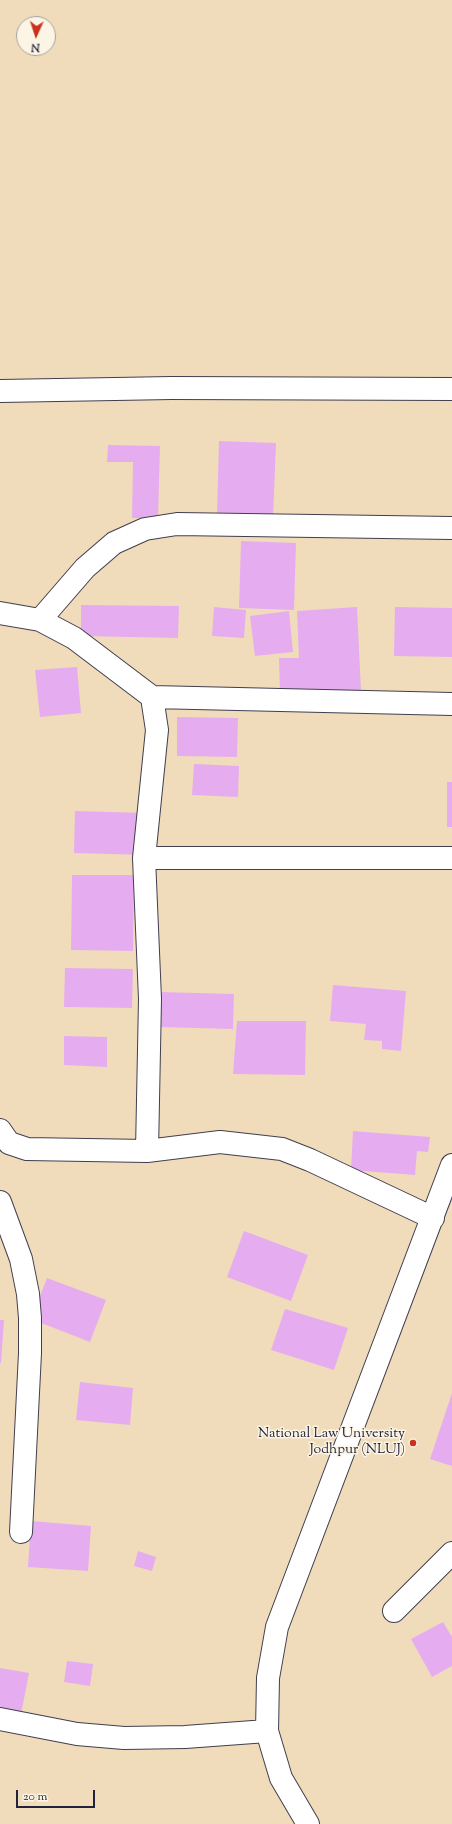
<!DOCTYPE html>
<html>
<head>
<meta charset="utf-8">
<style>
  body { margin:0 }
  #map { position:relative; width:452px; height:1824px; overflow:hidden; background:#f0dcbb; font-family:"Sorts Mill Goudy",serif }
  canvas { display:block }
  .north { position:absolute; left:16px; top:16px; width:40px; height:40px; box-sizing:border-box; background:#fcf5e5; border:1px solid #a5a1a1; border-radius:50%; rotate:183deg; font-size:11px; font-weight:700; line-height:16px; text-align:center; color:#22223b }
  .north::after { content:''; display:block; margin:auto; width:14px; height:18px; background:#c8321e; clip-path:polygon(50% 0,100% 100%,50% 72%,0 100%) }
  .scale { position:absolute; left:16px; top:1790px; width:79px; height:18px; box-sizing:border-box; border:2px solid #22223b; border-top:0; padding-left:5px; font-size:12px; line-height:14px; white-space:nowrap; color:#22223b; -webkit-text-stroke:3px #fcf5e5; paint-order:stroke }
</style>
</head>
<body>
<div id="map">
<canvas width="452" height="1824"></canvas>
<div class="north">N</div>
<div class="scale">20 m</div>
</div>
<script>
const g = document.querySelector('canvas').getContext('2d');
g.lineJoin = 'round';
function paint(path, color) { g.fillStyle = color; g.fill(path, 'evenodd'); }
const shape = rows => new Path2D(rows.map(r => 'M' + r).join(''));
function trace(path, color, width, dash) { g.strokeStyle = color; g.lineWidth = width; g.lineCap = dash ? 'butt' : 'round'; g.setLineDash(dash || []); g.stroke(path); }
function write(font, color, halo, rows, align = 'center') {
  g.font = font + ' "Sorts Mill Goudy",serif'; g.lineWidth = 3; g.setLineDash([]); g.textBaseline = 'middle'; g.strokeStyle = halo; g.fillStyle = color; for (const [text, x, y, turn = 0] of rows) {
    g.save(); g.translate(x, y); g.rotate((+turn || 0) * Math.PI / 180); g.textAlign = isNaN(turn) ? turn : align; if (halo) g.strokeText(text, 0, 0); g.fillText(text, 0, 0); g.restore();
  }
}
paint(shape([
  [219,441,276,443,273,518,249,517,249,513,217,513],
  [108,445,160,446,158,518,132,518,133,462,107,462],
  [241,541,296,543,294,610,239,608],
  [81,605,179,606,178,638,81,636],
  [214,607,246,610,244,638,212,636],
  [357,607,361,691,319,692,319,690,280,692,279,658,299,658,297,611],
  [395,607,452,608,452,657,394,656],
  [289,611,293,652,255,656,250,616],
  [77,667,81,713,40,717,35,670],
  [177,717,238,718,237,757,177,756],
  [194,764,239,766,238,797,192,795],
  [447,782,452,782,452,827,447,827],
  [75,811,146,813,145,855,74,853],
  [72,875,134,875,133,951,71,950],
  [65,968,133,969,132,1008,64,1007],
  [333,985,406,991,401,1051,382,1049,382,1041,364,1040,366,1024,330,1021],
  [160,992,234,994,233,1029,159,1027],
  [237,1021,306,1021,305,1075,233,1074],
  [64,1036,107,1037,107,1067,64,1065],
  [353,1131,430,1137,428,1152,417,1151,415,1175,351,1170],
  [244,1231,308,1255,291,1301,227,1277],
  [47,1278,106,1300,90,1342,31,1319],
  [285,1309,348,1328,334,1370,271,1350],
  [0,1320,4,1320,1,1363,0,1363],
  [80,1382,133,1388,130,1425,76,1420],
  [452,1393,452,1466,430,1459],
  [31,1521,91,1526,88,1571,28,1567],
  [138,1551,156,1557,152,1571,134,1566],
  [443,1622,452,1637,452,1666,432,1677,411,1639],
  [67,1661,93,1664,90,1686,64,1682],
  [0,1668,29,1673,21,1714,0,1710]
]), '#e5adef');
const street = shape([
  [0,391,172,388,452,389],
  [0,613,40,620,74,638,152,697],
  [40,620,85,568,114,543,145,529,177,524,452,528],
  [144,858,452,858],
  [0,1130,9,1143,27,1149,147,1151,220,1142,282,1149,310,1160,433,1218],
  [147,1151,150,999,144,858,157,730,152,697,452,704],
  [0,1202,21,1259,28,1294,30,1318,30,1353,21,1532],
  [394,1611,452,1553],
  [0,1719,77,1734,124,1738,185,1737,267,1731],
  [308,1824,281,1778,267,1731,268,1678,277,1627,452,1165]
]);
trace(street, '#413e4e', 24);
trace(street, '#fff', 22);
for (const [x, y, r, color] of [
  [413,1443,4,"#c8321e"]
]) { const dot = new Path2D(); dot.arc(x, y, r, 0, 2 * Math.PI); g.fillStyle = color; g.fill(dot); trace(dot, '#fcf5e5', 1.5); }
write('14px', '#22223b', '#fcf5e5', [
  ["National Law University",405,1435],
  ["Jodhpur (NLUJ)",405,1451]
], 'right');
</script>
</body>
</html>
